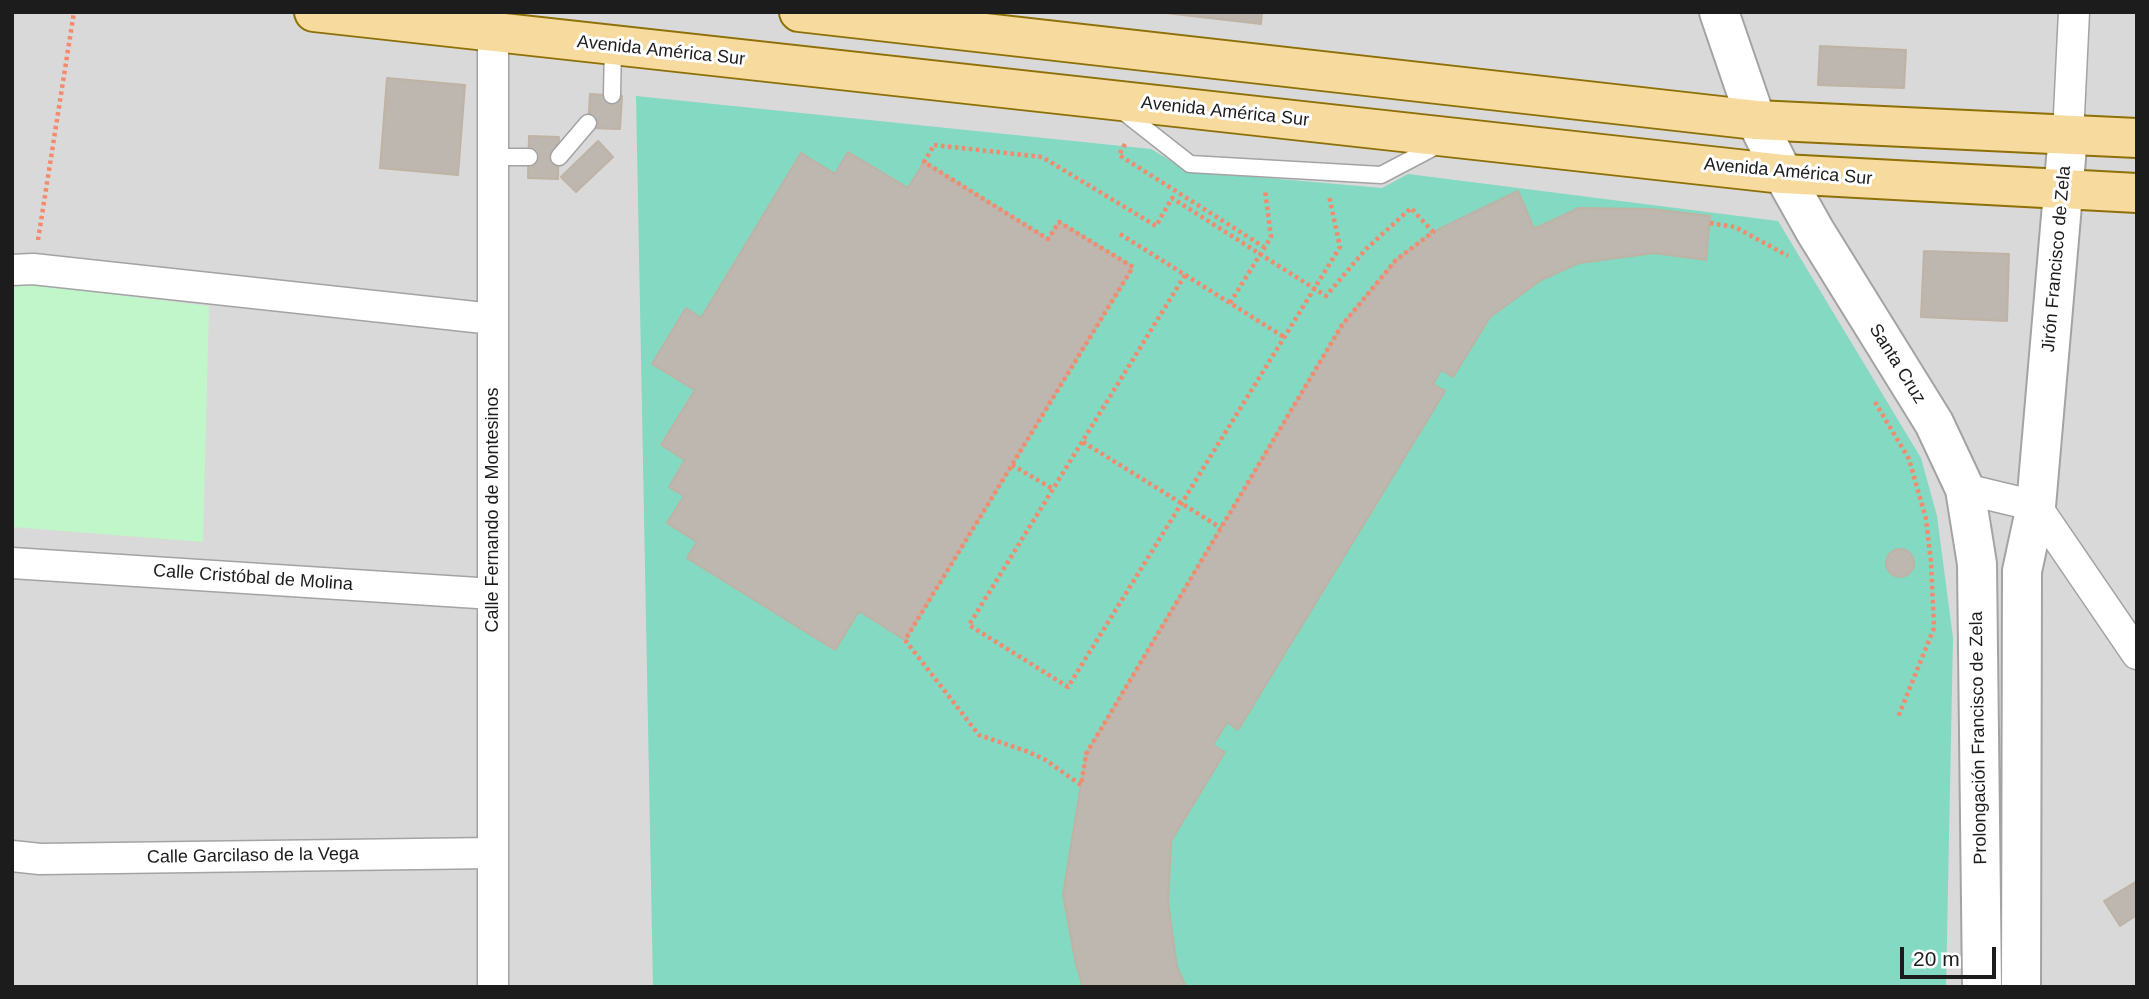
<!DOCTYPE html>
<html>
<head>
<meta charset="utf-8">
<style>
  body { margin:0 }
  #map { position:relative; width:2149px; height:999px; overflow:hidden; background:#edebe2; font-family:Arial,sans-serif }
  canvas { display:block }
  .frame { position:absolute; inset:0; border:14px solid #1c1c1c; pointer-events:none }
  .scale { position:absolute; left:1900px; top:947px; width:96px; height:32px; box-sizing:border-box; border:4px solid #1c1c1c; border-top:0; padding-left:9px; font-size:21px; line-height:24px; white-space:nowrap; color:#1c1c1c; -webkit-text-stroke:5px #fff; paint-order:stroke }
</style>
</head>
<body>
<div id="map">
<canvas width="2149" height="999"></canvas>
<div class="frame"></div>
<div class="scale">20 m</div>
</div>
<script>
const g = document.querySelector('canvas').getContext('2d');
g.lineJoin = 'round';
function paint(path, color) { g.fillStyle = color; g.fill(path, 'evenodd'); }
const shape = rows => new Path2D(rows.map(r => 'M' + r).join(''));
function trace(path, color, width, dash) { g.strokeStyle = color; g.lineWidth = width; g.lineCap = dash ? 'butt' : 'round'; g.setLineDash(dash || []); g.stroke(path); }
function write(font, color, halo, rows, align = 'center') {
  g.font = font + ' Arial,sans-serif'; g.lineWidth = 6; g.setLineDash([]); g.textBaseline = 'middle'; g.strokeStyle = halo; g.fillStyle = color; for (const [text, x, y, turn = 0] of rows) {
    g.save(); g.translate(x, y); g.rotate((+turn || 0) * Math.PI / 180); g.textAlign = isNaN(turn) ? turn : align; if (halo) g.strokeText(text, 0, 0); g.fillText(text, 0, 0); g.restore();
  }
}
paint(shape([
  [12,12,2137,12,2137,987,12,987]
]), '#dad9d9');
paint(shape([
  [27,284,209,306,203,542,12,527,12,285]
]), '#c0f6ca');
paint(shape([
  [636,96,1151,149,1188,171,1382,188,1408,174,1778,221,1921,458,1937,516,1953,638,1946,987,653,987]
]), '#83d9c1');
const building = shape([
  [1157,12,1262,12,1261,24,1157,12],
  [1820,46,1906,50,1904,88,1818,85,1820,46],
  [387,78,465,85,458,175,380,168,387,78],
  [590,94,622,96,620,129,588,128,590,94],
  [529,136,559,137,558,179,528,178,529,136],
  [598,141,613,157,576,192,561,177,598,141],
  [848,152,908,188,924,162,1048,239,1059,222,1133,267,905,640,859,611,835,650,687,558,697,542,667,523,684,496,669,487,685,460,661,445,695,390,652,364,686,308,701,318,801,153,835,174,848,152],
  [1518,191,1534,229,1579,208,1651,209,1710,216,1706,260,1654,253,1579,263,1541,280,1490,317,1453,377,1441,370,1433,384,1445,391,1238,730,1227,722,1213,745,1225,752,1171,841,1168,903,1177,967,1186,987,1083,987,1076,964,1063,895,1086,754,1342,325,1396,260,1433,232,1518,191],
  [1924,251,2009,254,2007,321,1921,317,1924,251],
  '1886 563a14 14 0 1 1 28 0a14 14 0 1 1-28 0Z',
  [2137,881,2137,915,2120,926,2104,901,2137,881]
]);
paint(building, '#bdb7af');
trace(building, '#beb3a5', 2);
const service = shape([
  [612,95,613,45],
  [1120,109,1190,164,1381,175,1442,143],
  [493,157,529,157],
  [559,157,588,123]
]);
const minor = shape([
  [2068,135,2074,12],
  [12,270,33,269,493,319],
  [1965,489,2036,506,2137,654],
  [12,563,493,594],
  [12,856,40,859,493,853],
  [493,987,493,33]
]);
const tertiary = shape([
  [1719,12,1756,120,1783,174,1815,231,1934,423,1965,489,1977,564,1982,987],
  [2021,987,2022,571,2036,506,2068,135]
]);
const primary = shape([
  [314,12,1783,174,2137,193],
  [799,12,1756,120,2137,138]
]);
trace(service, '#a3a3a3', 19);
trace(minor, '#a3a3a3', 33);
trace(tertiary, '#a3a3a3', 42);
trace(primary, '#8d7007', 42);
trace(shape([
  [1125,144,1119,155,1264,247],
  [934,145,1042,157,1156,226,1172,198,1326,296,1366,249,1411,208,1433,232,1396,260,1342,325,1086,754,1081,785,1044,759,1026,751,979,735,905,640,1133,267,1059,222,1048,239,924,162,934,145],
  [1710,223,1735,227,1788,256],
  [1120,234,1284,337],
  [38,240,74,12],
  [1185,275,969,625,1068,687,1340,247,1329,196],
  [1230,303,1271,237,1265,190],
  [1875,402,1909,459,1926,519,1931,562,1934,628,1898,717],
  [1083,442,1221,528],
  [1012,465,1053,489]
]), '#f38a6e', 4.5, [3.5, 3.5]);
trace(service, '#fff', 16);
trace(minor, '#fff', 30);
trace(tertiary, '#fff', 38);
trace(primary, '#f7da9d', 38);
write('18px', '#1c1c1c', '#fff', [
  ["Avenida América Sur",661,51,6],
  ["Avenida América Sur",1225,112,6],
  ["Avenida América Sur",1788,172,5],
  ["Jirón Francisco de Zela",2057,259,-85],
  ["Santa Cruz",1897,364,58],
  ["Calle Fernando de Montesinos",493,510,-90],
  ["Calle Cristóbal de Molina",253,578,4],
  ["Prolongación Francisco de Zela",1979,738,-91],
  ["Calle Garcilaso de la Vega",253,856,-1]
]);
</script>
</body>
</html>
